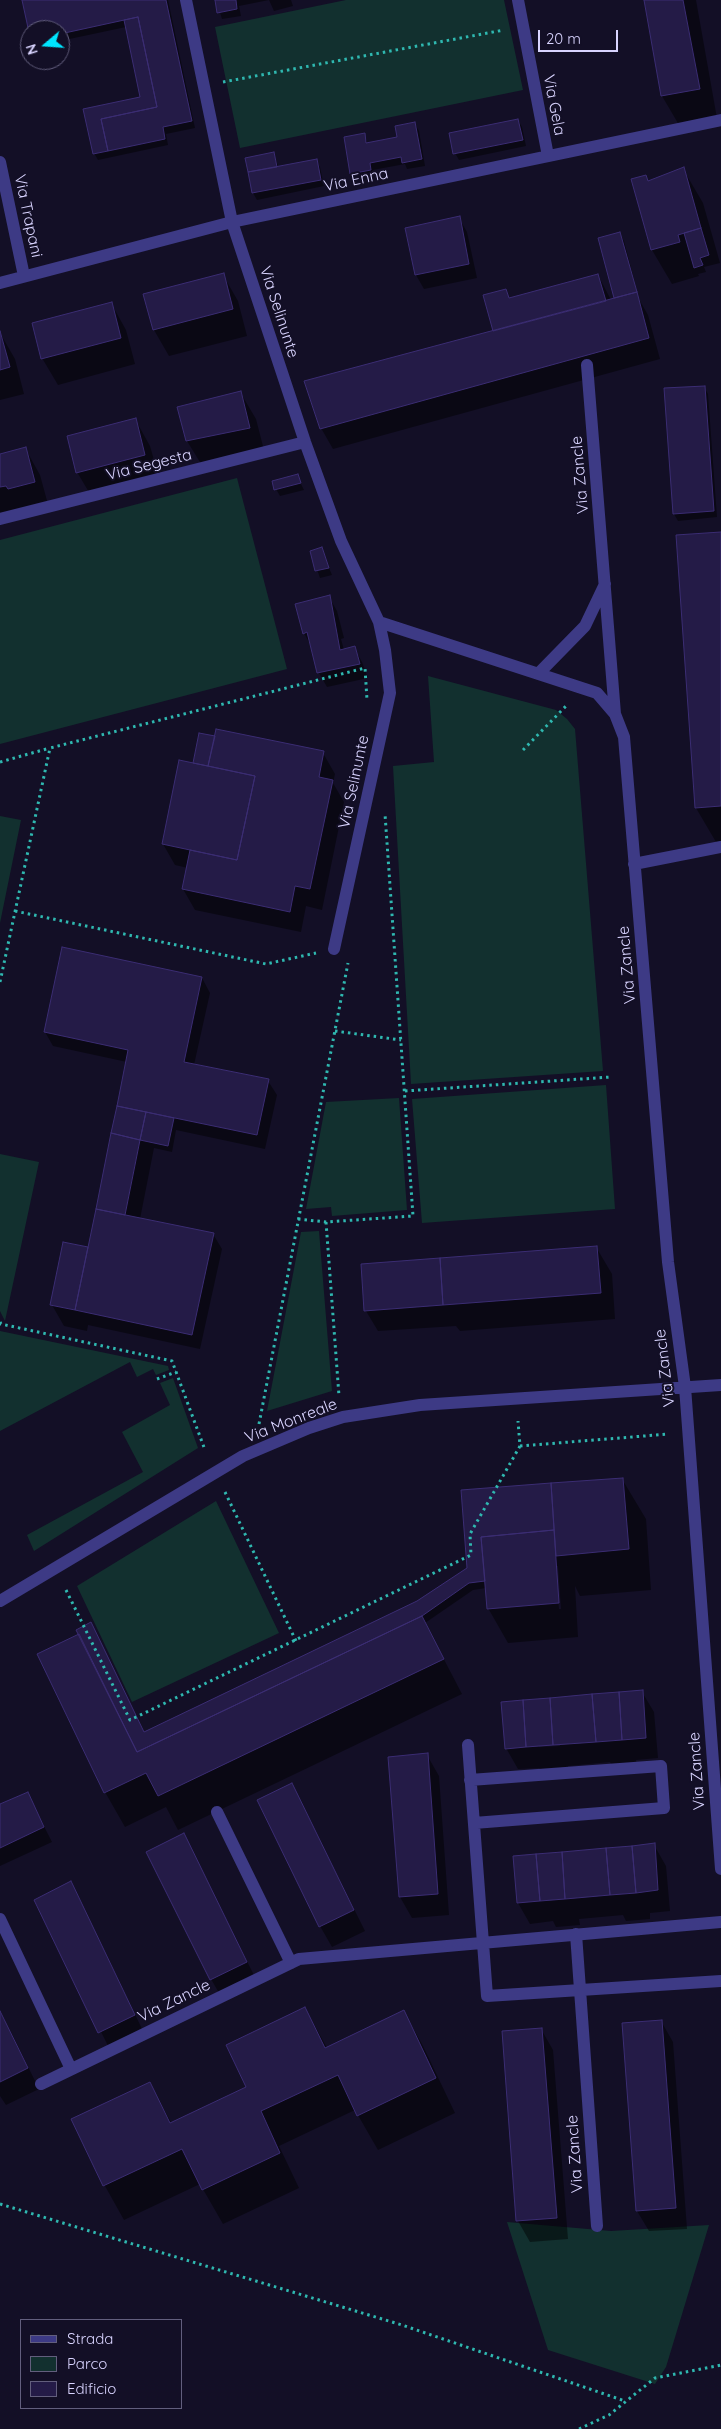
<!DOCTYPE html>
<html>
<head>
<meta charset="utf-8">
<style>
  body { margin:0 }
  #map { position:relative; width:721px; height:2429px; overflow:hidden; background:#130f26; font-family:Quicksand,sans-serif }
  canvas { display:block }
  .legend { position:absolute; left:20px; top:2319px; width:162px; height:90px; box-sizing:border-box; background:#130f26; border:1px solid #625e7d; margin:0; padding:6px 9px; list-style:none; font-size:15px; color:#d9d4ff }
  .legend li { display:flex; align-items:center; gap:10px; height:25px }
  .legend b { width:25px; border:1px solid #625e7d }
  .north { position:absolute; left:20px; top:20px; width:50px; height:50px; box-sizing:border-box; background:#130f26; border:1px solid #625e7d; border-radius:50%; rotate:252deg; font-size:14px; font-weight:700; line-height:20px; text-align:center; color:#d9d4ff }
  .north::after { content:''; display:block; margin:auto; width:18px; height:22px; background:#00e5ff; clip-path:polygon(50% 0,100% 100%,50% 72%,0 100%) }
  .scale { position:absolute; left:538px; top:30px; width:80px; height:22px; box-sizing:border-box; border:2px solid #d9d4ff; border-top:0; padding-left:6px; font-size:15px; line-height:18px; white-space:nowrap; color:#d9d4ff; -webkit-text-stroke:4px #130f26; paint-order:stroke }
</style>
</head>
<body>
<div id="map">
<canvas width="721" height="2429"></canvas>
<ul class="legend">
<li><b style="height:6px;background:#3d3a85"></b>Strada</li>
<li><b style="height:14px;background:#12302f"></b>Parco</li>
<li><b style="height:14px;background:#241b47"></b>Edificio</li>
</ul>
<div class="north">N</div>
<div class="scale">20 m</div>
</div>
<script>
const g = document.querySelector('canvas').getContext('2d');
g.lineJoin = 'round';
function paint(path, color) { g.fillStyle = color; g.fill(path, 'evenodd'); }
const shape = rows => new Path2D(rows.map(r => 'M' + r).join(''));
function trace(path, color, width, dash) { g.strokeStyle = color; g.lineWidth = width; g.lineCap = dash ? 'butt' : 'round'; g.setLineDash(dash || []); g.stroke(path); }
function write(font, color, halo, rows, align = 'center') {
  g.font = font + ' Quicksand,sans-serif'; g.lineWidth = 4; g.setLineDash([]); g.textBaseline = 'middle'; g.strokeStyle = halo; g.fillStyle = color; for (const [text, x, y, turn = 0] of rows) {
    g.save(); g.translate(x, y); g.rotate((+turn || 0) * Math.PI / 180); g.textAlign = isNaN(turn) ? turn : align; if (halo) g.strokeText(text, 0, 0); g.fillText(text, 0, 0); g.restore();
  }
}
paint(shape([
  [346,0,504,0,523,90,240,148,215,27],
  [237,478,287,669,0,744,0,540],
  [428,676,556,710,567,719,575,729,603,1071,411,1084,393,766,434,762],
  [0,816,21,820,0,923],
  [606,1085,615,1209,422,1223,412,1099],
  [399,1098,407,1210,332,1216,331,1207,306,1209,326,1102],
  [0,1154,39,1162,5,1321,0,1311],
  [319,1231,332,1391,267,1411,301,1232],
  [0,1331,168,1366,169,1370,156,1375,153,1369,137,1377,130,1362,0,1431],
  [173,1378,198,1448,34,1551,27,1535,143,1472,122,1432,170,1405,160,1383],
  [216,1501,279,1633,132,1702,77,1586],
  [507,2222,611,2231,709,2225,666,2367,655,2384,548,2350]
]), '#12302f');
paint(shape([
  [23,0,168,0,195,128,166,134,168,145,98,160,94,153,141,98,126,27,60,41,60,30,30,31],
  [216,0,269,0,239,6,241,16,222,19],
  [269,0,291,0,293,6,274,11],
  [645,0,696,0,718,124,682,130,662,96],
  [518,120,522,127,526,146,459,160,455,153],
  [415,124,419,131,425,166,407,169,405,164,373,170,375,177,356,180,352,173,364,135,368,144,399,138],
  [273,153,279,168,316,160,320,167,324,186,257,200,253,193,247,159],
  [683,169,703,203,720,263,704,267,706,272,698,274,699,276,672,284,652,250,632,180,648,182],
  [459,218,467,232,477,278,424,289,416,275],
  [620,234,624,241,637,291,634,286,632,287,648,315,660,359,333,449,321,428,495,332,505,290,510,299,598,275,611,300,616,299,600,239],
  [223,275,238,301,247,336,169,356,154,330],
  [111,303,126,330,135,364,58,385,42,358],
  [0,333,15,359,24,394,0,400],
  [704,387,708,394,717,517,678,521,674,514],
  [240,392,256,419,265,454,203,467,187,441,179,408],
  [135,419,150,446,160,481,93,499,77,472],
  [25,448,40,475,49,508,0,518,0,455],
  [297,476,304,490,280,496,276,489],
  [721,533,721,842,716,842,696,808],
  [321,549,332,575,320,578,311,552],
  [329,597,337,611,344,638,341,639,344,650,354,648,362,662,368,678,327,687,319,673,312,648,304,633],
  [323,753,335,774,333,783,344,802,322,910,306,906,301,932,195,910,183,889,188,868,175,865,163,844,194,764],
  [202,978,210,993,194,1065,268,1081,277,1095,265,1149,176,1130,172,1152,154,1148,140,1219,213,1234,222,1249,200,1349,88,1325,87,1331,64,1326,52,1305,87,1248,88,1251,127,1062,53,1046,45,1032],
  [596,1247,612,1274,615,1319,460,1331,456,1326,378,1331,366,1311],
  [622,1479,646,1519,651,1590,580,1596,575,1586,578,1637,508,1643,488,1608,486,1588,473,1590,425,1623,462,1694,178,1830,166,1807,125,1827,105,1792,144,1733,418,1602,468,1569,462,1491],
  [555,1566,558,1566,561,1609,559,1609],
  [642,1692,654,1712,658,1758,636,1760,637,1766,613,1768,610,1762,568,1766,568,1771,543,1773,539,1768,518,1769,506,1748],
  [560,1743,560,1746,539,1747,539,1745],
  [427,1755,439,1776,449,1915,412,1918,400,1897],
  [292,1785,365,1931,332,1947,320,1926],
  [27,1793,52,1842,0,1866,0,1806],
  [183,1835,258,1983,223,2000,211,1979],
  [654,1845,666,1866,670,1911,650,1913,650,1919,626,1921,623,1915,579,1919,580,1925,556,1927,553,1921,530,1924,518,1903],
  [71,1883,146,2037,112,2054,36,1900],
  [305,2008,327,2048,404,2012,423,2046,455,2113,378,2150,355,2110,279,2146,299,2188,223,2224,200,2184,124,2220,105,2186,73,2120,149,2083,172,2124,248,2087],
  [0,2010,39,2089,6,2105,0,2096],
  [661,2021,673,2042,687,2229,649,2231,637,2211],
  [541,2029,553,2050,568,2239,530,2242,518,2221]
]), '#0007');
const building = shape([
  [22,0,166,0,192,121,163,127,165,139,108,151,101,119,157,107,138,17,60,34,60,30,30,30,30,37,22,0],
  [215,0,236,0,237,9,217,13,215,0],
  [644,0,683,0,700,89,661,96,644,0],
  [138,17,157,107,101,119,108,151,93,154,83,109,140,97,124,20,138,17],
  [518,119,523,140,453,154,449,133,518,119],
  [415,122,422,159,402,163,401,157,370,163,371,170,350,174,344,137,365,133,366,143,397,137,395,126,415,122],
  [274,152,277,167,248,172,245,158,274,152],
  [317,159,321,180,252,193,248,172,317,159],
  [684,167,701,228,678,235,680,242,651,250,631,179,646,175,648,181,684,167],
  [460,216,469,264,415,275,405,228,460,216],
  [701,228,709,255,700,258,703,265,694,268,684,233,701,228],
  [620,232,637,292,614,298,598,238,620,232],
  [224,273,233,309,153,330,143,294,224,273],
  [598,274,606,301,493,331,483,295,506,289,509,298,598,274],
  [637,292,649,338,320,429,304,381,637,292],
  [112,302,121,338,41,359,32,323,112,302],
  [0,331,10,367,0,370,0,331],
  [705,386,714,511,673,514,664,388,705,386],
  [241,391,250,428,186,441,177,407,241,391],
  [136,418,145,455,76,473,67,436,136,418],
  [26,447,35,482,8,489,6,486,0,487,0,454,26,447],
  [298,474,301,483,274,490,272,481,298,474],
  [721,532,721,806,695,808,676,535,721,532],
  [322,547,329,568,315,571,310,551,322,547],
  [330,595,340,650,355,646,360,664,317,673,307,632,303,634,295,604,330,595],
  [216,729,324,751,319,777,333,780,310,889,295,886,290,912,182,889,190,850,237,860,255,776,208,766,216,729],
  [199,733,215,736,208,766,193,763,199,733],
  [179,760,255,776,237,860,162,844,179,760],
  [62,947,202,977,184,1062,269,1079,257,1135,117,1106,128,1050,44,1032,62,947],
  [117,1106,146,1112,140,1140,111,1133,117,1106],
  [146,1112,174,1118,168,1146,140,1140,146,1112],
  [111,1133,140,1140,125,1215,96,1209,111,1133],
  [96,1209,214,1233,192,1335,75,1310,96,1209],
  [63,1242,88,1247,75,1310,50,1305,63,1242],
  [597,1246,601,1293,443,1305,440,1258,597,1246],
  [440,1258,443,1305,364,1311,361,1264,440,1258],
  [623,1478,629,1549,556,1556,551,1483,623,1478],
  [551,1483,554,1530,481,1537,485,1581,469,1583,422,1616,137,1752,76,1630,91,1622,144,1732,417,1601,467,1568,461,1490,551,1483],
  [554,1530,559,1603,487,1609,481,1537,554,1530],
  [422,1616,444,1659,158,1796,146,1773,104,1793,37,1654,79,1634,137,1752,422,1616],
  [643,1690,646,1738,622,1740,619,1692,643,1690],
  [619,1692,622,1740,596,1742,592,1694,619,1692],
  [592,1694,596,1742,553,1745,550,1698,592,1694],
  [550,1698,553,1745,526,1747,523,1700,550,1698],
  [523,1700,526,1747,505,1749,501,1702,523,1700],
  [428,1753,438,1894,399,1897,388,1757,428,1753],
  [292,1783,354,1910,319,1927,257,1800,292,1783],
  [28,1792,44,1827,0,1848,0,1804,28,1792],
  [184,1833,247,1962,210,1980,146,1852,184,1833],
  [655,1843,658,1890,636,1893,632,1846,655,1843],
  [632,1846,636,1893,610,1895,606,1848,632,1846],
  [606,1848,610,1895,565,1899,562,1852,606,1848],
  [562,1852,565,1899,540,1901,536,1854,562,1852],
  [536,1854,540,1901,517,1903,513,1856,536,1854],
  [71,1881,135,2015,98,2033,34,1900,71,1881],
  [305,2007,325,2048,404,2010,436,2078,357,2116,338,2075,261,2111,280,2153,202,2190,182,2149,103,2186,71,2119,150,2082,170,2123,246,2087,226,2045,305,2007],
  [0,2011,28,2068,0,2082,0,2011],
  [662,2020,676,2208,636,2211,622,2023,662,2020],
  [542,2028,557,2218,516,2221,502,2031,542,2028]
]);
paint(building, '#241b47');
trace(building, '#3b2d73', 1);
trace(shape([
  [223,82,504,30],
  [523,750,567,705],
  [0,762,50,748],
  [15,911,266,964,316,953],
  [0,982,50,748,365,668,367,700],
  [335,1031,401,1040],
  [405,1091,611,1077],
  [298,1219,326,1222,413,1216,385,814],
  [326,1222,339,1396],
  [0,1322,1,1324,172,1361,205,1450],
  [157,1379,176,1372],
  [259,1424,348,963],
  [520,1446,669,1434],
  [225,1492,296,1641],
  [66,1590,130,1720,471,1555,470,1534,520,1446,518,1421],
  [0,2204,402,2325,625,2401],
  [579,2429,609,2415,655,2378,721,2365]
]), '#2fb8b0', 3, [2.5, 4]);
trace(shape([
  [186,0,232,222,305,442,341,541,379,622,597,693,615,714],
  [518,0,548,156],
  [0,162,24,276],
  [0,283,232,222,721,120],
  [587,365,615,714,624,737,668,1262,685,1387,721,1869],
  [0,519,305,442],
  [538,674,585,626,605,584],
  [634,864,721,847],
  [334,949,390,693,385,650,379,622],
  [0,1601,243,1456,309,1428,343,1417,420,1405,721,1385],
  [468,1745,487,1996,721,1981],
  [470,1780,661,1766,664,1808,474,1823],
  [217,1812,291,1963],
  [0,1919,71,2069],
  [576,1934,597,2226],
  [41,2084,299,1959,721,1922]
]), '#3d3a85', 12);
write('16px', '#d9d4ff', '#130f26', [
  ["Via Gela",554,105,79],
  ["Via Enna",356,180,-12],
  ["Via Trapani",28,216,78],
  ["Via Selinunte",279,312,72],
  ["Via Segesta",149,465,-14],
  ["Via Zancle",580,475,-95],
  ["Via Selinunte",354,782,-78],
  ["Via Zancle",627,965,-95],
  ["Via Zancle",665,1368,-97],
  ["Via Monreale",291,1421,-21],
  ["Via Zancle",697,1771,-94],
  ["Via Zancle",174,2001,-26],
  ["Via Zancle",575,2154,-94]
]);
</script>
</body>
</html>
